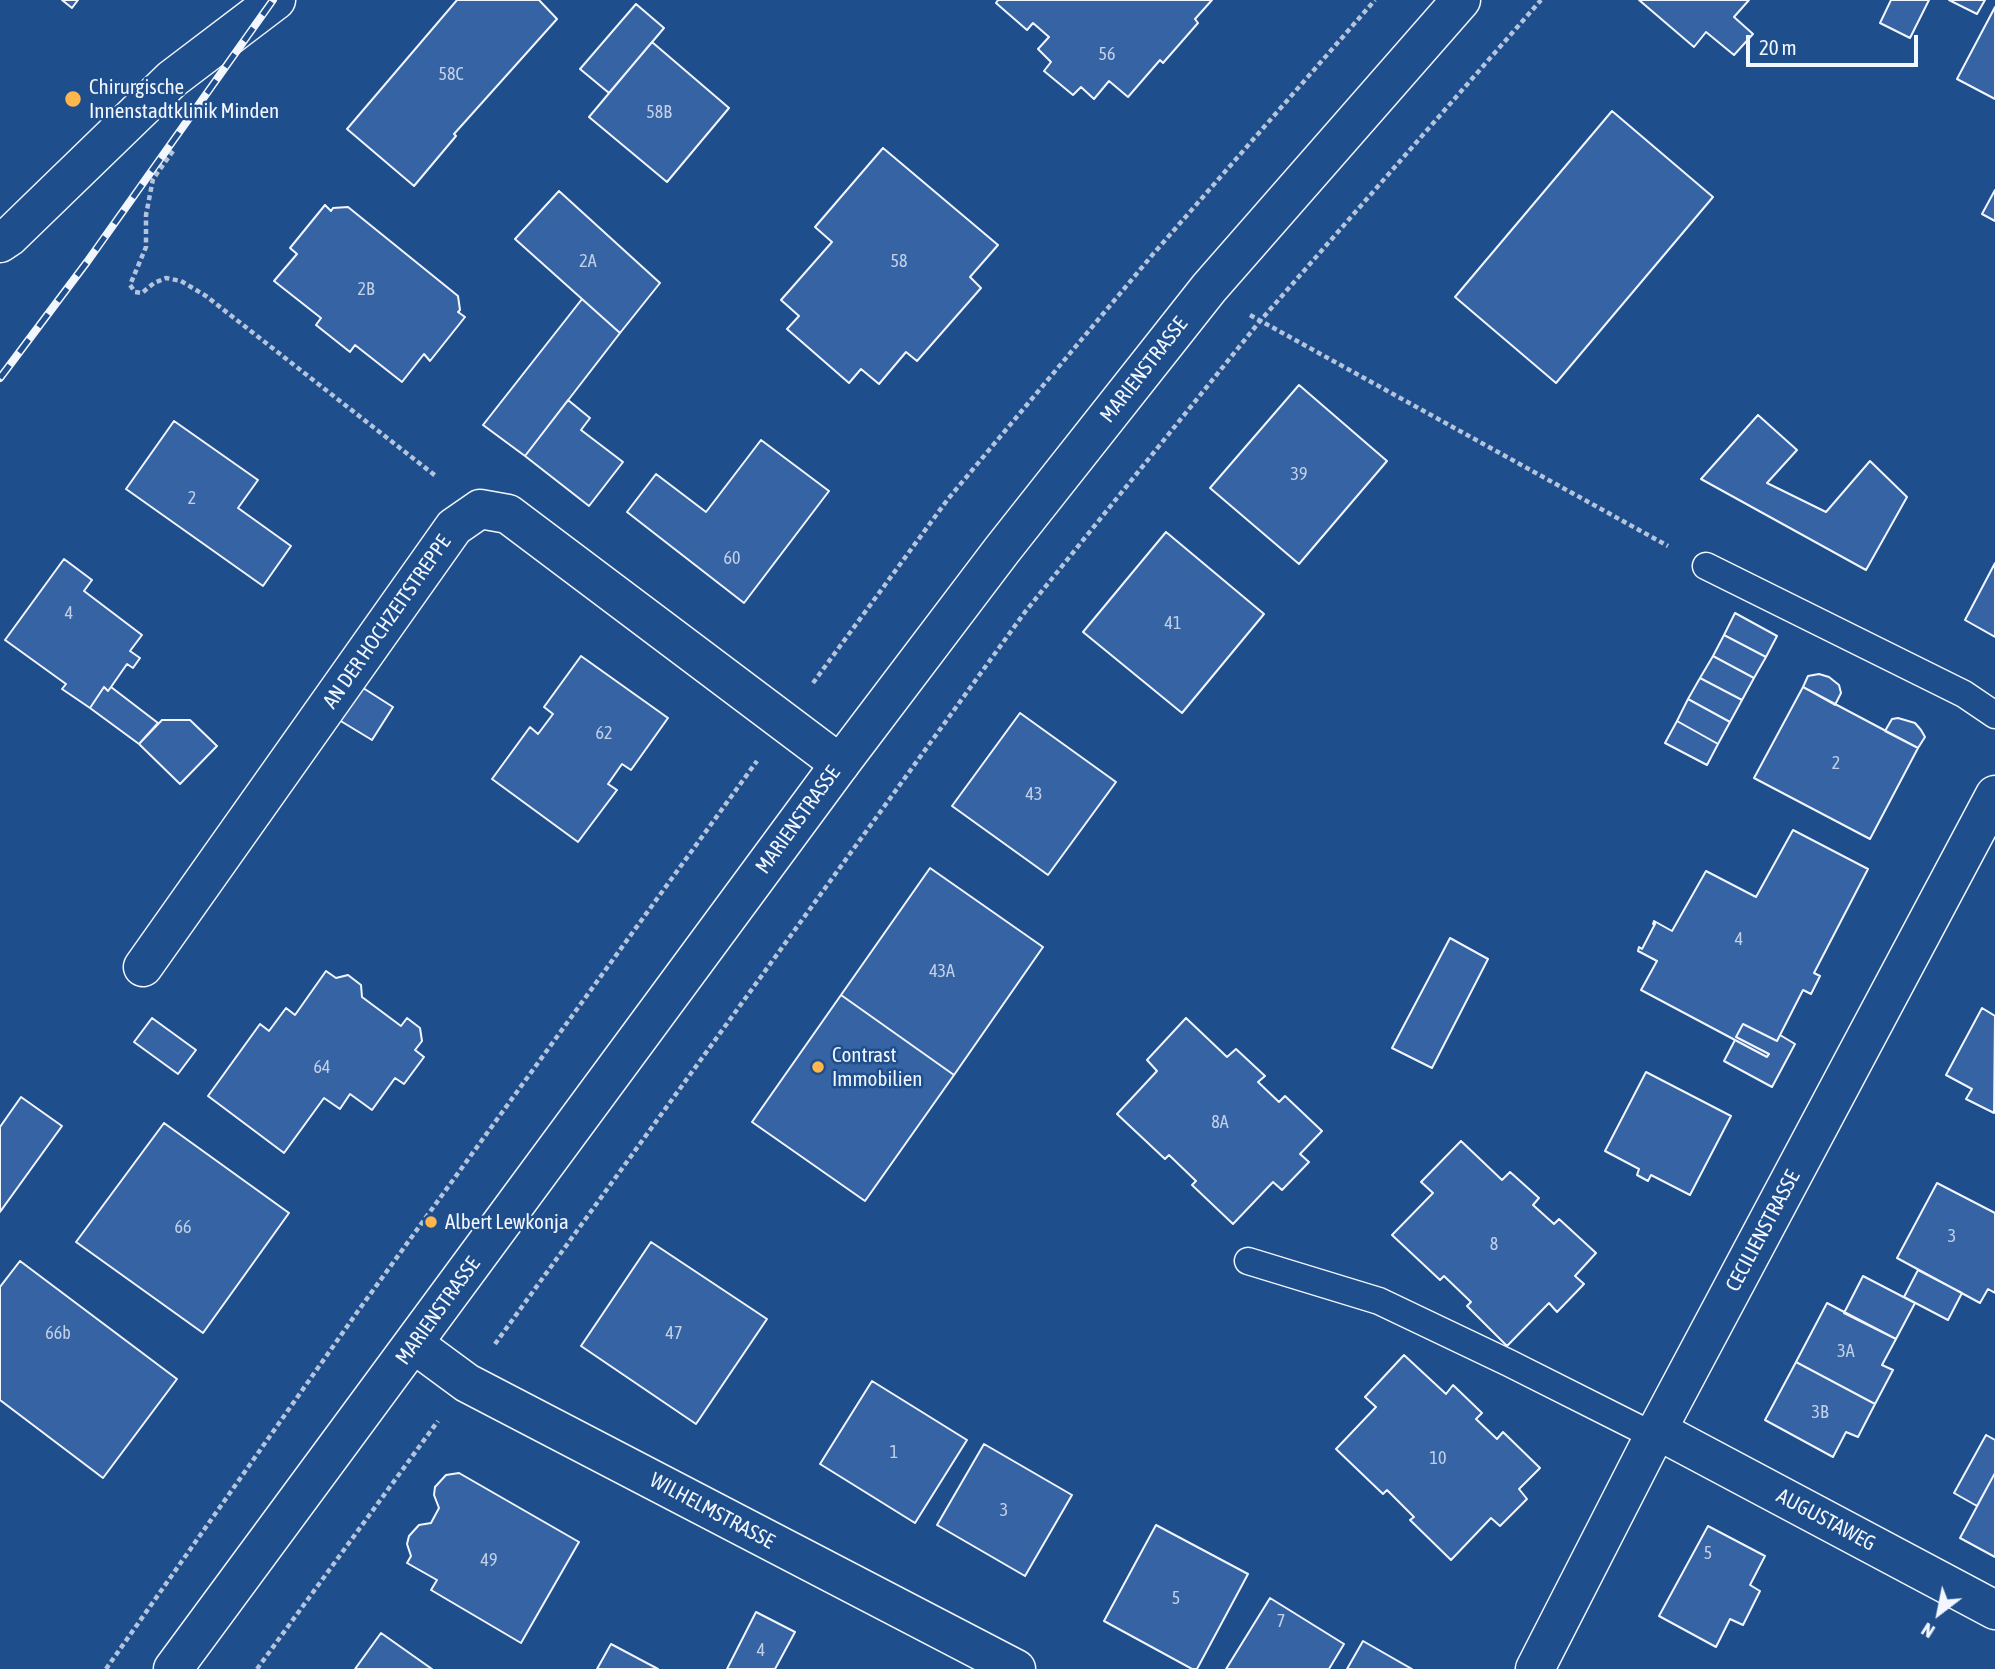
<!DOCTYPE html>
<html>
<head>
<meta charset="utf-8">
<style>
  body { margin:0 }
  #map { position:relative; width:1995px; height:1669px; overflow:hidden; background:#1f4e8c; font-family:"Asap Condensed",sans-serif }
  canvas { display:block }
  .north { position:absolute; left:1904px; top:1578px; width:70px; height:70px; -webkit-text-stroke:5px #1f4e8c; paint-order:stroke; rotate:212deg; font-size:19px; font-weight:700; line-height:28px; text-align:center; color:#f2f6ff }
  .north::after { content:''; display:block; margin:auto; width:24px; height:32px; background:#f2f6ff; clip-path:polygon(50% 0,100% 100%,50% 72%,0 100%) }
  .scale { position:absolute; left:1746px; top:35px; width:172px; height:32px; box-sizing:border-box; border:4px solid #f2f6ff; border-top:0; padding-left:9px; font-size:21px; line-height:24px; white-space:nowrap; color:#f2f6ff; -webkit-text-stroke:5px #1f4e8c; paint-order:stroke }
</style>
</head>
<body>
<div id="map">
<canvas width="1995" height="1669"></canvas>
<div class="north">N</div>
<div class="scale">20 m</div>
</div>
<script>
const g = document.querySelector('canvas').getContext('2d');
g.lineJoin = 'round';
function paint(path, color) { g.fillStyle = color; g.fill(path, 'evenodd'); }
const shape = rows => new Path2D(rows.map(r => 'M' + r).join(''));
function trace(path, color, width, dash) { g.strokeStyle = color; g.lineWidth = width; g.lineCap = dash ? 'butt' : 'round'; g.setLineDash(dash || []); g.stroke(path); }
function write(font, color, halo, rows, align = 'center') {
  g.font = font + ' "Asap Condensed",sans-serif'; g.lineWidth = 5; g.setLineDash([]); g.textBaseline = 'middle'; g.strokeStyle = halo; g.fillStyle = color; for (const [text, x, y, turn = 0] of rows) {
    g.save(); g.translate(x, y); g.rotate((+turn || 0) * Math.PI / 180); g.textAlign = isNaN(turn) ? turn : align; if (halo) g.strokeText(text, 0, 0); g.fillText(text, 0, 0); g.restore();
  }
}
const building = shape([
  [62,0,78,0,72,8,62,0],
  [457,0,539,0,557,19,454,134,456,136,414,186,347,129,457,0],
  [998,0,1212,0,1195,19,1198,23,1163,63,1160,60,1128,97,1109,81,1094,99,1081,87,1073,95,1044,71,1051,62,1038,49,1049,37,1033,23,1027,30,996,3,998,0],
  [1639,0,1749,0,1734,17,1753,34,1734,55,1706,32,1694,47,1639,0],
  [1891,0,1929,0,1910,38,1880,23,1891,0],
  [1949,0,1985,0,1977,14,1949,0],
  [636,4,664,28,609,93,580,69,636,4],
  [1995,7,1995,99,1957,79,1995,7],
  [652,42,729,108,667,182,589,117,652,42],
  [1612,111,1713,197,1556,383,1455,297,1612,111],
  [883,148,998,245,970,277,981,288,917,361,906,352,879,384,861,369,849,383,787,329,799,316,781,300,832,242,815,227,883,148],
  [1995,190,1995,221,1982,214,1995,190],
  [559,191,660,283,620,333,515,239,559,191],
  [325,205,331,211,333,208,348,207,458,296,460,310,458,312,465,317,430,361,424,354,402,382,355,345,350,352,316,325,321,318,274,281,297,254,290,248,325,205],
  [582,299,620,333,525,456,483,425,582,299],
  [1299,385,1387,461,1299,564,1210,488,1299,385],
  [568,400,590,418,581,430,623,462,589,506,525,456,568,400],
  [1758,415,1797,450,1767,483,1826,512,1870,461,1907,497,1866,570,1701,479,1758,415],
  [174,421,258,480,238,508,291,546,263,586,126,489,174,421],
  [761,440,829,491,744,603,627,512,656,474,706,512,761,440],
  [1166,532,1264,614,1182,713,1083,632,1166,532],
  [64,559,92,580,84,591,142,635,130,651,140,658,133,668,127,664,111,687,108,691,104,687,90,708,62,689,66,684,5,640,64,559],
  [1995,563,1995,637,1965,620,1995,563],
  [1735,613,1777,636,1766,657,1724,635,1735,613],
  [1724,635,1766,657,1754,678,1713,656,1724,635],
  [581,656,668,718,631,770,622,764,608,784,617,790,578,842,492,779,530,727,538,734,553,714,544,707,581,656],
  [1713,656,1754,678,1742,700,1700,678,1713,656],
  [1819,674,1829,677,1839,685,1841,693,1835,705,1803,687,1808,676,1819,674],
  [1700,678,1742,700,1730,722,1688,699,1700,678],
  [360,686,393,707,372,740,339,720,360,686],
  [104,687,108,691,111,687,158,723,139,744,90,708,104,687],
  [1803,687,1918,748,1870,839,1754,778,1803,687],
  [1688,699,1730,722,1718,744,1677,721,1688,699],
  [1020,713,1116,782,1048,875,952,806,1020,713],
  [1898,718,1915,723,1921,730,1925,737,1918,748,1885,731,1892,719,1898,718],
  [162,720,190,720,217,746,180,784,139,744,162,720],
  [1677,721,1718,744,1707,765,1665,743,1677,721],
  [1793,830,1868,869,1814,973,1820,976,1811,994,1803,990,1777,1041,1743,1024,1736,1037,1769,1054,1767,1057,1641,990,1657,961,1638,951,1639,947,1642,949,1655,924,1653,924,1654,921,1672,931,1706,871,1756,897,1793,830],
  [930,868,1043,947,954,1075,841,995,930,868],
  [1450,938,1488,959,1432,1068,1392,1048,1450,938],
  [326,971,336,978,348,975,361,985,362,997,401,1026,407,1018,420,1028,422,1041,415,1050,424,1057,404,1084,395,1078,372,1110,350,1094,340,1109,324,1098,284,1153,208,1096,260,1024,269,1031,286,1008,295,1015,326,971],
  [841,995,954,1075,865,1201,752,1122,841,995],
  [1982,1008,1995,1016,1994,1113,1966,1099,1972,1089,1946,1075,1982,1008],
  [152,1018,196,1050,178,1074,134,1042,152,1018],
  [1186,1018,1227,1057,1236,1049,1265,1076,1258,1082,1279,1102,1285,1096,1322,1131,1300,1154,1309,1162,1282,1190,1273,1182,1233,1224,1192,1185,1196,1181,1169,1155,1165,1159,1117,1114,1157,1071,1147,1060,1186,1018],
  [1743,1024,1777,1041,1780,1035,1795,1044,1772,1087,1724,1061,1735,1040,1767,1057,1769,1054,1736,1037,1743,1024],
  [1646,1072,1731,1116,1690,1195,1651,1175,1648,1181,1637,1175,1639,1169,1605,1151,1646,1072],
  [21,1097,62,1126,0,1212,0,1127,21,1097],
  [164,1123,289,1213,203,1333,76,1242,164,1123],
  [1461,1141,1502,1180,1510,1172,1539,1198,1533,1205,1554,1224,1559,1219,1596,1253,1575,1276,1584,1284,1557,1312,1549,1303,1507,1346,1467,1306,1471,1302,1444,1276,1440,1280,1392,1235,1433,1193,1421,1182,1461,1141],
  [1937,1183,1995,1213,1995,1293,1988,1289,1980,1303,1897,1258,1937,1183],
  [651,1242,767,1319,696,1424,581,1346,651,1242],
  [20,1261,177,1379,103,1478,0,1400,0,1287,20,1261],
  [1918,1270,1962,1293,1948,1320,1904,1297,1918,1270],
  [1863,1276,1915,1303,1896,1339,1844,1313,1863,1276],
  [1827,1303,1896,1339,1882,1365,1893,1370,1875,1404,1796,1362,1827,1303],
  [1404,1355,1446,1394,1453,1385,1482,1413,1476,1419,1497,1439,1503,1432,1540,1468,1519,1489,1527,1499,1500,1526,1491,1518,1451,1560,1410,1520,1414,1517,1387,1490,1383,1494,1336,1449,1376,1407,1365,1397,1404,1355],
  [1796,1362,1875,1404,1858,1437,1846,1432,1833,1457,1765,1420,1796,1362],
  [872,1381,967,1440,915,1523,820,1464,872,1381],
  [1986,1435,1995,1440,1995,1473,1977,1506,1954,1493,1986,1435],
  [984,1444,1072,1495,1025,1576,937,1525,984,1444],
  [459,1473,579,1542,521,1643,431,1590,437,1580,407,1563,411,1556,407,1544,409,1536,419,1525,431,1523,439,1508,434,1495,435,1487,446,1475,459,1473],
  [1995,1473,1995,1557,1960,1538,1995,1473],
  [1156,1525,1248,1574,1197,1669,1192,1669,1104,1621,1156,1525],
  [1708,1526,1765,1556,1750,1585,1760,1591,1743,1625,1730,1619,1716,1647,1659,1616,1708,1526],
  [1270,1598,1344,1644,1329,1669,1226,1669,1270,1598],
  [756,1612,795,1632,775,1669,727,1669,756,1612],
  [381,1633,432,1669,355,1669,381,1633],
  [1363,1641,1412,1669,1347,1669,1363,1641],
  [611,1644,658,1669,597,1669,611,1644]
]);
paint(building, '#3563a3');
trace(building, '#f2f6ff', 2);
const lane = shape([
  [1706,566,1964,694,1995,715],
  [1248,1261,1379,1301,1509,1363,1654,1436]
]);
const street = shape([
  [0,243,9,237,172,79,276,0],
  [143,967,454,527,480,509,508,514,840,764],
  [414,1344,467,1383,1016,1669],
  [1657,1430,1995,1610],
  [1535,1669,1657,1430,1995,795]
]);
const secondary = shape([
  [173,1669,840,764,1002,550,1209,288,1461,0]
]);
trace(lane, '#f2f6ff', 29);
trace(street, '#f2f6ff', 41);
trace(secondary, '#f2f6ff', 41);
trace(shape([
  [173,151,153,179,146,215,146,247,130,285,135,292,142,293,154,283,166,278,181,281,206,296,437,477],
  [1250,315,1668,546],
  [813,683,948,499,1154,253,1375,0],
  [495,1344,1025,612,1260,321,1541,0],
  [106,1669,358,1311,757,761],
  [257,1669,438,1421]
]), '#b3c4dc', 4.5, [5, 3.5]);
trace(lane, '#1f4e8c', 26);
trace(street, '#1f4e8c', 38);
trace(secondary, '#1f4e8c', 38);
const rail = shape([
  [0,378,87,262,273,0]
]);
trace(rail, '#f2f6ff', 8);
trace(rail, '#1f4e8c', 5, [16]);
for (const [x, y, r, color] of [
  [73,99,9,"#ffb74d"],
  [818,1067,7,"#ffb74d"],
  [431,1222,7,"#ffb74d"]
]) { const dot = new Path2D(); dot.arc(x, y, r, 0, 2 * Math.PI); g.fillStyle = color; g.fill(dot); trace(dot, '#1f4e8c', 2.5); }
write('18px', '#c3d1e8', null, [
  ["56",1107,54],
  ["58C",451,74],
  ["58B",659,112],
  ["2A",588,261],
  ["58",899,261],
  ["2B",366,289],
  ["39",1299,474],
  ["2",192,498],
  ["60",732,558],
  ["4",69,613],
  ["41",1173,623],
  ["62",604,733],
  ["2",1836,763],
  ["43",1034,794],
  ["4",1739,939],
  ["43A",942,971],
  ["64",322,1067],
  ["8A",1220,1122],
  ["66",183,1227],
  ["3",1952,1236],
  ["8",1494,1244],
  ["66b",58,1333],
  ["47",674,1333],
  ["3A",1846,1351],
  ["3B",1820,1412],
  ["1",894,1452],
  ["10",1438,1458],
  ["3",1004,1510],
  ["5",1708,1553],
  ["49",489,1560],
  ["5",1176,1598],
  ["7",1281,1621],
  ["4",761,1650]
]);
write('21px', '#f2f6ff', '#1f4e8c', [
  ["Chirurgische",89,87],
  ["Innenstadtklinik Minden",89,111],
  ["Contrast",832,1055],
  ["Immobilien",832,1079],
  ["Albert Lewkonja",445,1222]
], 'left');
write('21px', '#f2f6ff', '#1f4e8c', [
  ["MARIENSTRASSE",1144,370,-52],
  ["AN DER HOCHZEITSTREPPE",387,622,-55],
  ["MARIENSTRASSE",798,820,-54],
  ["CECILIENSTRASSE",1763,1231,-62],
  ["MARIENSTRASSE",438,1311,-54],
  ["WILHELMSTRASSE",712,1511,28],
  ["AUGUSTAWEG",1826,1520,28]
]);
</script>
</body>
</html>
